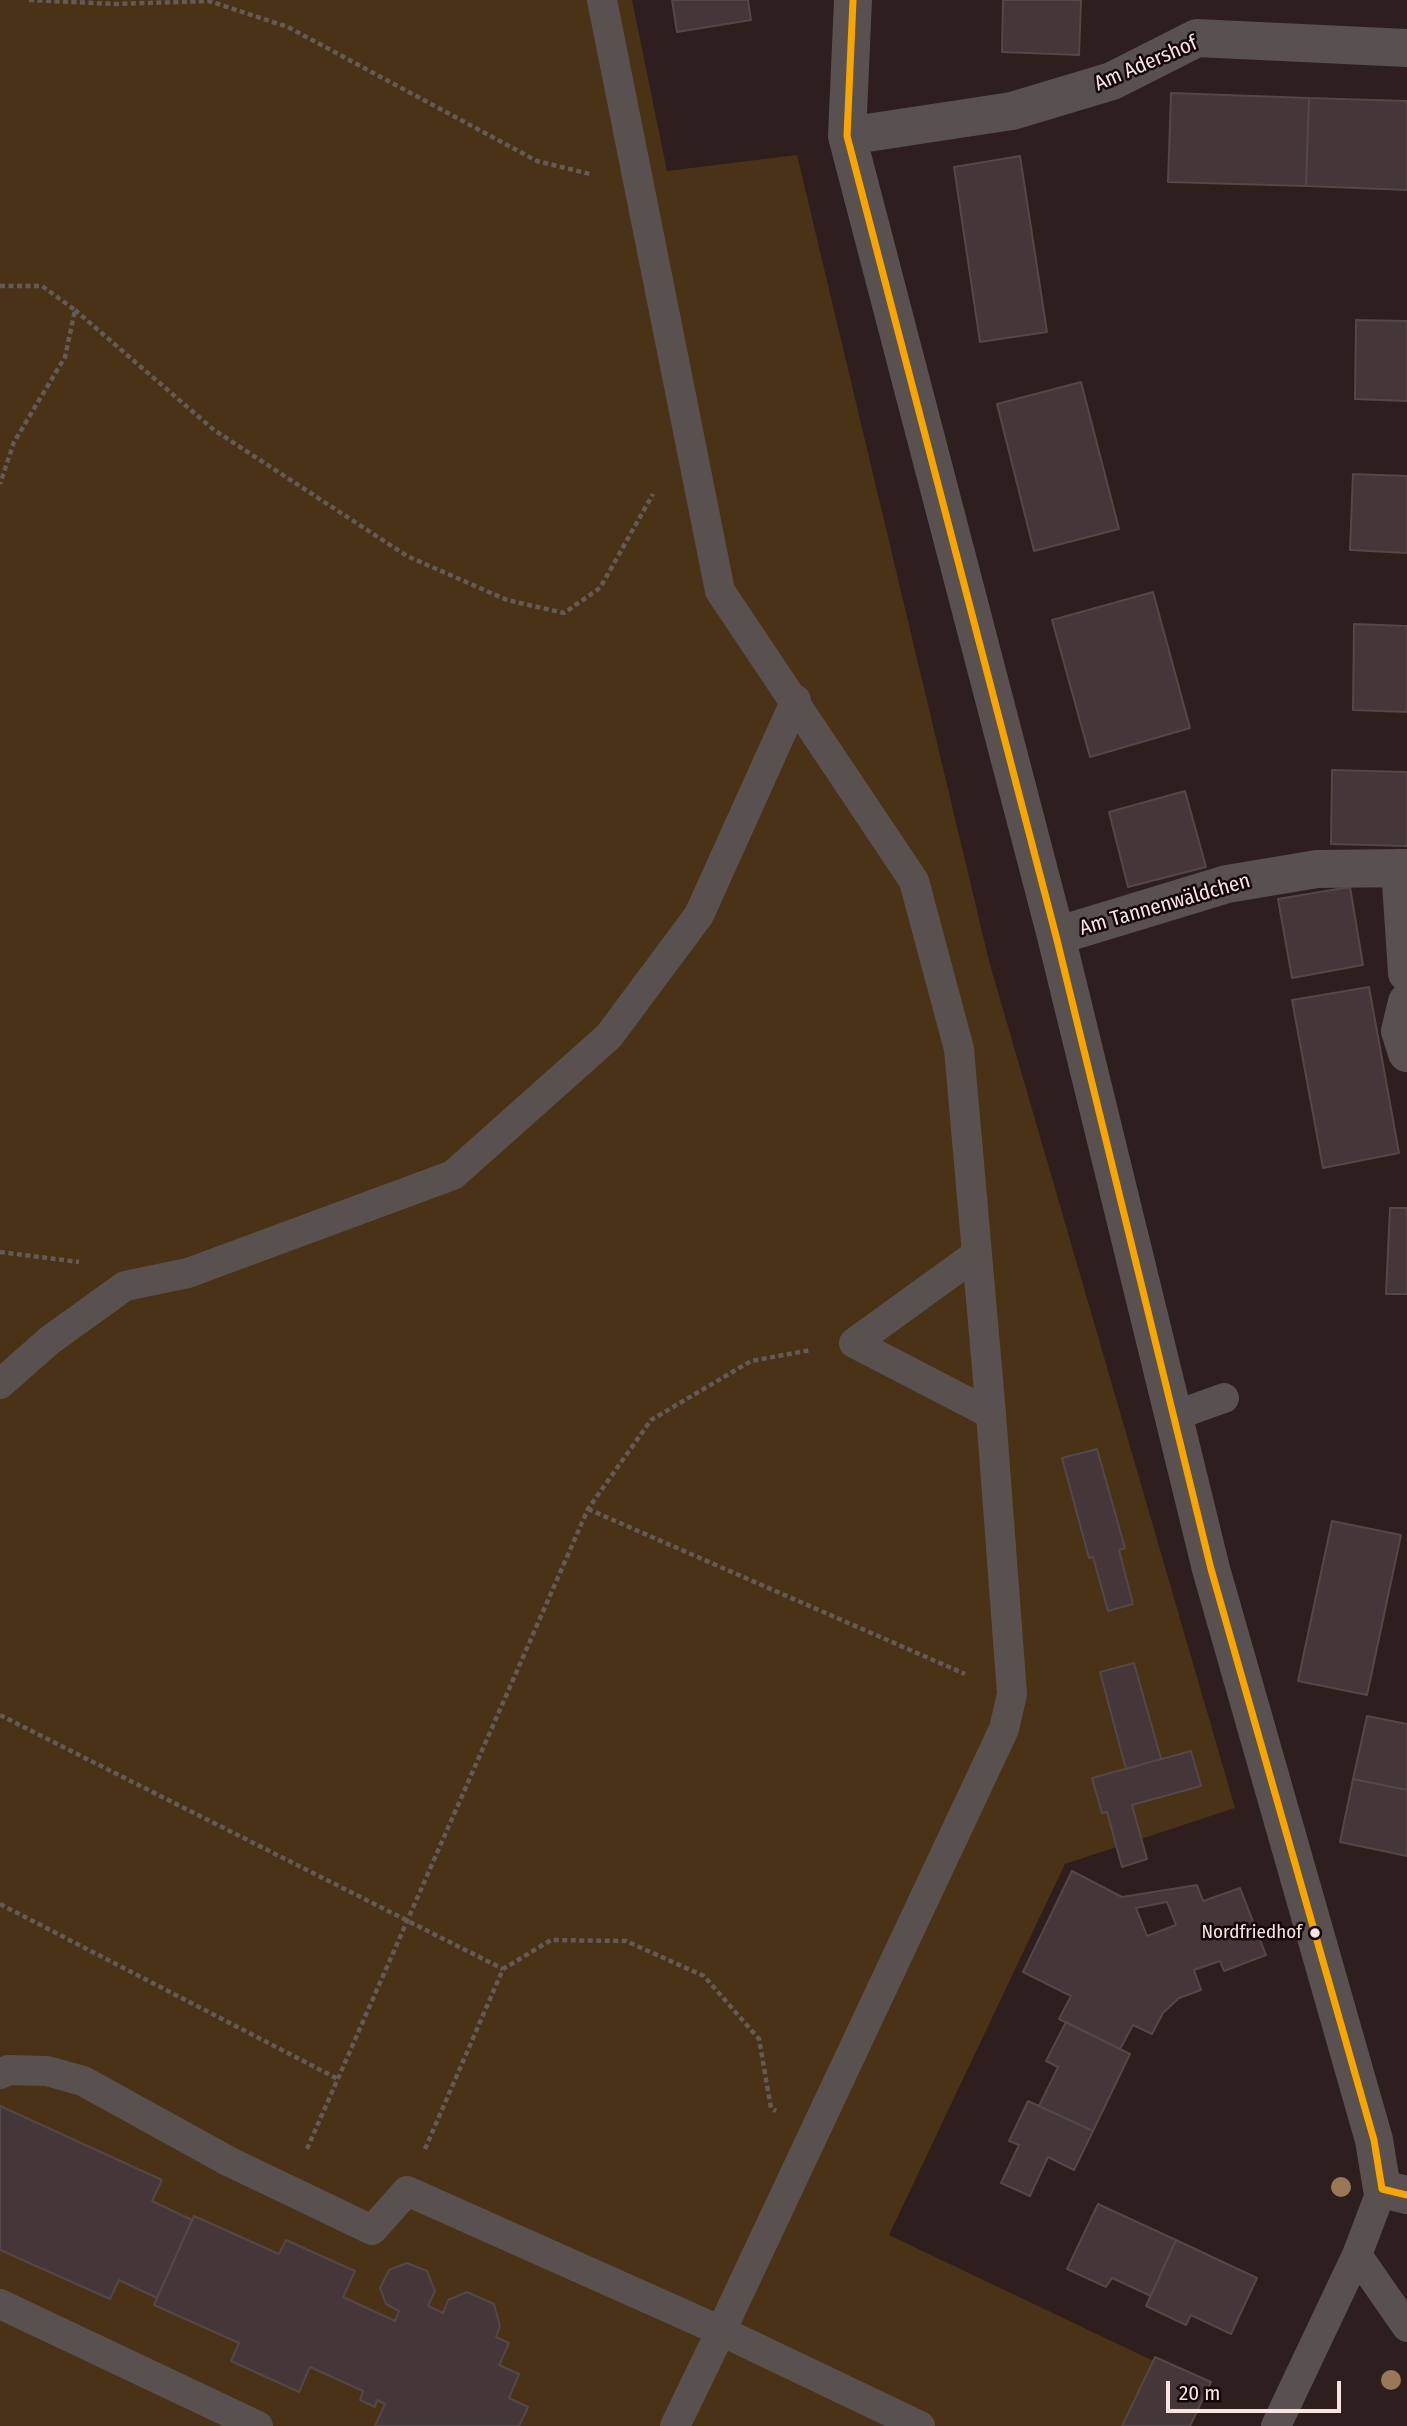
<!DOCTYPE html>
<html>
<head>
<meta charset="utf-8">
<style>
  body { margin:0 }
  #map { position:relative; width:1407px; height:2426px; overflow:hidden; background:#2e1e1d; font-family:"Fira Sans Condensed",sans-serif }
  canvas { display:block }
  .scale { position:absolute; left:1166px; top:2381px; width:175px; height:32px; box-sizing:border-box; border:4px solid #f9e4e2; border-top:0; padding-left:9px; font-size:21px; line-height:24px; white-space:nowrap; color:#f9e4e2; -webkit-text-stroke:5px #140707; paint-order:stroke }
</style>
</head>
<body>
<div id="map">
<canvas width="1407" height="2426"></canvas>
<div class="scale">20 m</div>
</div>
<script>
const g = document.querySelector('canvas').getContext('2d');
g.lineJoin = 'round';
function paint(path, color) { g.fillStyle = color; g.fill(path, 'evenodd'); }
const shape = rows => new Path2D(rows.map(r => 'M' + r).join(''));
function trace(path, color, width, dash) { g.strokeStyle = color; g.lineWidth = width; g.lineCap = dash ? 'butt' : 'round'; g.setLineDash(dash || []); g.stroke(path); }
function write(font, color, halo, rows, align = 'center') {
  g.font = font + ' "Fira Sans Condensed",sans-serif'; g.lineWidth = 5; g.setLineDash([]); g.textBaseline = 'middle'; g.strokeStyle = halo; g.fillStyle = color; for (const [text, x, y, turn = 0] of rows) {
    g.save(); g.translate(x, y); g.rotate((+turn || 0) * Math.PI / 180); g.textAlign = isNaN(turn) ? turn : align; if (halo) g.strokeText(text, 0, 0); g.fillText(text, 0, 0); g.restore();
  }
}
paint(shape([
  [0,0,632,0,667,171,797,155,989,961,1235,1808,1065,1864,889,2235,1206,2386,1187,2426,0,2426]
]), '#493215');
const building = shape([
  [672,0,748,0,751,20,677,32,672,0],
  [1003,0,1081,0,1079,55,1002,52,1003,0],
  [1171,93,1309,98,1306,186,1168,182,1171,93],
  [1309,98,1407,101,1407,190,1306,186,1309,98],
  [1020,156,1047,332,980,342,954,167,1020,156],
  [1356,320,1407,321,1407,401,1355,399,1356,320],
  [1081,382,1119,529,1034,551,997,404,1081,382],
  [1353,474,1407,476,1407,553,1350,550,1353,474],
  [1153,592,1190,728,1090,757,1052,620,1153,592],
  [1354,624,1407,626,1407,712,1353,710,1354,624],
  [1332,770,1407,772,1407,846,1331,844,1332,770],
  [1185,791,1206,867,1128,887,1109,812,1185,791],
  [1350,887,1363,965,1292,978,1278,899,1350,887],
  [1369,987,1399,1153,1323,1168,1292,1000,1369,987],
  [1390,1208,1407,1208,1407,1294,1386,1294,1390,1208],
  [1097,1449,1125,1548,1119,1550,1133,1604,1108,1611,1093,1557,1089,1558,1062,1458,1097,1449],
  [1332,1521,1401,1535,1367,1695,1298,1681,1332,1521],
  [1134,1663,1161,1759,1126,1769,1100,1672,1134,1663],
  [1367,1716,1407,1724,1407,1790,1353,1779,1367,1716],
  [1191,1751,1201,1786,1132,1805,1147,1859,1122,1867,1107,1812,1102,1813,1092,1778,1191,1751],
  [1353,1779,1407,1790,1407,1856,1340,1842,1353,1779],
  [1072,1871,1122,1897,1197,1885,1203,1901,1240,1888,1266,1955,1224,1971,1220,1961,1194,1970,1201,1990,1179,1998,1163,2013,1152,2034,1133,2025,1120,2049,1059,2019,1071,1996,1023,1972,1072,1871],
  [1167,1902,1176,1925,1147,1936,1136,1908,1167,1902],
  [1066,2022,1130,2054,1093,2131,1039,2106,1058,2067,1046,2061,1066,2022],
  [1028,2101,1093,2131,1074,2170,1048,2157,1030,2196,1001,2183,1019,2145,1009,2141,1028,2101],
  [0,2106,162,2180,152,2201,192,2220,157,2298,119,2280,110,2299,0,2250,0,2106],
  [1098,2204,1176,2240,1151,2296,1112,2278,1106,2287,1067,2269,1098,2204],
  [194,2216,279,2254,286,2240,355,2271,343,2297,395,2321,399,2311,386,2304,380,2288,389,2270,407,2263,427,2271,435,2291,428,2306,443,2313,448,2300,467,2292,494,2304,500,2326,496,2337,509,2343,499,2365,519,2374,509,2398,528,2407,519,2426,375,2426,385,2404,377,2400,375,2407,360,2400,363,2391,310,2367,299,2392,231,2361,239,2343,154,2305,194,2216],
  [1176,2240,1257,2278,1231,2334,1191,2315,1186,2325,1146,2306,1176,2240],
  [1155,2357,1211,2382,1190,2426,1122,2426,1155,2357]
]);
paint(building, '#453739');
trace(building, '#544748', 2);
trace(shape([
  [29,0,115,4,209,1,288,27,537,161,590,174],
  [0,286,42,286,75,310,65,357,14,442,0,484],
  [75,310,214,430,407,556,507,600,564,613,600,588,653,494],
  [0,1252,79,1262],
  [588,1509,965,1674],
  [0,1715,503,1969],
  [0,1904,338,2079],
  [307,2149,588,1509,651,1420,751,1361,811,1350],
  [425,2149,503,1969,551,1940,626,1941,704,1976,759,2039,771,2108,776,2111]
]), '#645b59', 4.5, [5, 3.5]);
trace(shape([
  [602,0,720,591,914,881,959,1049,977,1254,991,1414,854,1343,977,1254],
  [0,1384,50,1340,125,1286,188,1273,453,1175,609,1036,699,915,796,700],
  [1174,1416,1224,1398],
  [0,2074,8,2070,47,2071,83,2081,228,2161,372,2230,407,2191,721,2331,675,2426],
  [1357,2255,1407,2327],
  [0,2304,258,2426],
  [920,2426,721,2331,1004,1729,1012,1694,991,1414],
  [1276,2426,1357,2255,1382,2189]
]), '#58514f', 30);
trace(shape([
  [853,0,847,136,1056,936,1211,1569,1374,2140,1382,2189,1407,2195],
  [847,136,1012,111,1112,81,1197,38,1407,48],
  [1400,868,1407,973],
  [1056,936,1227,884,1317,869,1407,868],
  [1407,1002,1400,1031,1407,1053]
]), '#58514f', 38);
trace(shape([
  [853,0,847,136,1056,936,1211,1569,1374,2140,1382,2189,1407,2195]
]), '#f7a600', 7);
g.fillStyle = '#987856';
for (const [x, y] of [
  [1341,2187],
  [1391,2380]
]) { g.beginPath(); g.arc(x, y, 10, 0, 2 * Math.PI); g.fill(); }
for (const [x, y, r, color] of [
  [1315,1933,6,"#f9e4e2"]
]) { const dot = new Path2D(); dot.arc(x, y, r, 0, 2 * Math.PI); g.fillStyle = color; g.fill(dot); trace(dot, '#140707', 2.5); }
write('19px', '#f9e4e2', '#140707', [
  ["Nordfriedhof",1302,1933]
], 'right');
write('21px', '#f9e4e2', '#140707', [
  ["Am Adershof",1146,64,-23],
  ["Am Tannenwäldchen",1165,905,-16]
]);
</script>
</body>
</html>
